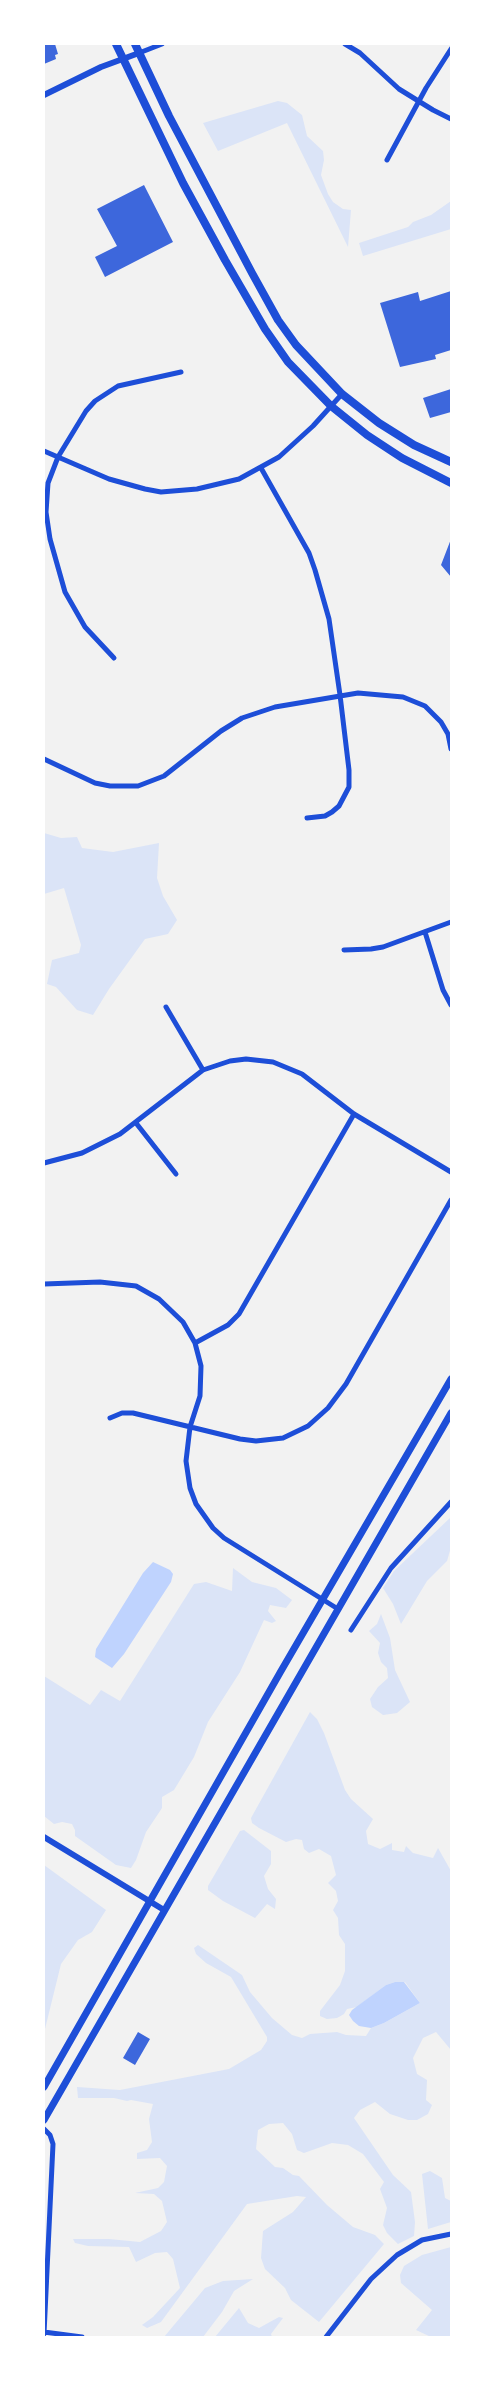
<!DOCTYPE html>
<html>
<head>
<meta charset="utf-8">
<style>
  body { margin:0 }
  #map { position:relative; width:495px; height:2381px; overflow:hidden; background:#f2f2f2; font-family:Rubik,sans-serif }
  canvas { display:block }
  .frame { position:absolute; inset:0; border:45px solid #fff; pointer-events:none }
</style>
</head>
<body>
<div id="map">
<canvas width="495" height="2381"></canvas>
<div class="frame"></div>
</div>
<script>
const g = document.querySelector('canvas').getContext('2d');
g.lineJoin = 'round';
function paint(path, color) { g.fillStyle = color; g.fill(path, 'evenodd'); }
const shape = rows => new Path2D(rows.map(r => 'M' + r).join(''));
function trace(path, color, width, dash) { g.strokeStyle = color; g.lineWidth = width; g.lineCap = dash ? 'butt' : 'round'; g.setLineDash(dash || []); g.stroke(path); }
paint(shape([
  [278,101,287,103,302,115,307,136,323,151,324,160,321,175,328,194,333,202,343,209,351,210,348,247,287,123,218,151,203,123],
  [451,201,451,229,363,256,359,243,408,227,413,222,431,215],
  [44,833,61,838,77,837,82,848,113,852,159,843,157,878,163,896,177,920,168,934,145,939,109,989,93,1015,77,1010,56,987,47,984,52,960,79,953,81,945,64,888,44,894],
  [451,1517,451,1547,447,1561,427,1581,401,1624,393,1604,383,1588,394,1571],
  [233,1568,252,1582,276,1588,292,1600,286,1608,270,1605,268,1611,276,1621,272,1623,264,1620,240,1672,208,1722,194,1757,174,1790,162,1797,162,1808,146,1832,136,1860,131,1868,116,1865,75,1836,75,1830,72,1824,62,1822,54,1824,44,1816,44,1676,90,1705,101,1690,120,1701,194,1584,206,1582,232,1591],
  [381,1614,390,1638,395,1670,410,1702,397,1713,383,1715,372,1707,370,1699,378,1687,388,1678,387,1668,381,1662,378,1653,380,1643,369,1631,377,1624],
  [310,1712,317,1719,324,1733,345,1790,351,1799,373,1819,366,1831,368,1844,380,1849,392,1843,392,1850,404,1852,406,1846,413,1853,433,1858,438,1848,451,1871,451,2050,436,2032,423,2038,413,2058,417,2074,427,2080,426,2100,432,2105,428,2114,417,2120,408,2120,390,2114,375,2102,360,2110,354,2118,393,2175,411,2192,415,2222,414,2236,398,2244,387,2233,383,2225,387,2208,380,2189,384,2182,363,2154,348,2145,332,2143,304,2153,297,2150,292,2134,283,2123,269,2124,258,2130,256,2149,275,2167,283,2168,293,2175,299,2176,327,2205,353,2227,375,2235,384,2244,319,2322,291,2300,285,2288,265,2269,261,2258,263,2231,293,2212,306,2197,297,2196,247,2204,161,2322,147,2328,142,2325,153,2317,180,2288,173,2259,167,2252,155,2253,136,2262,129,2247,88,2246,75,2243,73,2239,109,2239,140,2242,161,2231,167,2222,162,2201,154,2194,135,2193,158,2188,164,2182,167,2166,160,2158,137,2159,137,2153,147,2150,152,2142,149,2119,153,2104,131,2100,127,2101,114,2098,78,2098,77,2087,120,2090,229,2069,261,2050,267,2041,267,2037,231,1977,206,1963,196,1954,194,1948,198,1945,242,1975,250,1992,272,2018,292,2035,302,2038,310,2034,337,2032,346,2035,366,2036,371,2028,384,2023,420,2003,405,1982,395,1982,386,1985,357,2007,347,2009,344,2014,337,2018,327,2019,320,2016,320,2011,340,1985,345,1971,345,1944,339,1935,338,1918,333,1910,338,1901,336,1891,328,1883,336,1875,331,1856,319,1849,309,1853,304,1849,302,1840,296,1839,286,1842,259,1828,252,1823,251,1818],
  [244,1830,271,1851,271,1864,264,1876,268,1889,276,1899,275,1909,267,1904,255,1918,223,1901,208,1890,208,1886,240,1831],
  [44,1865,106,1910,92,1932,78,1940,61,1964,44,2033],
  [430,2171,442,2178,445,2198,451,2201,451,2222,428,2229,422,2174],
  [451,2247,451,2337,431,2337,416,2330,432,2310,401,2283,400,2275,404,2266,422,2255],
  [253,2279,234,2291,222,2312,203,2337,164,2337,205,2288,223,2281],
  [239,2308,248,2323,259,2328,279,2317,283,2318,271,2334,272,2337,215,2337]
]), '#dbe4f7');
paint(shape([
  [153,1562,170,1570,173,1574,171,1582,124,1654,112,1668,95,1657,96,1649,143,1573],
  [395,1982,404,1982,420,2003,384,2023,371,2028,359,2026,353,2021,349,2015,352,2010,386,1985]
]), '#bfd3fe');
paint(shape([
  [44,44,55,44,58,54,55,55,56,59,44,64],
  [144,185,173,242,105,277,95,257,117,246,97,209],
  [451,291,451,350,435,355,436,359,400,367,380,303,418,292,420,301],
  [451,389,451,412,430,418,423,398],
  [451,539,451,577,441,565],
  [138,2032,150,2039,135,2065,123,2058]
]), '#3d67dc');
trace(shape([
  [345,44,360,53,399,89,433,110,451,119],
  [139,53,162,44],
  [387,160,426,88,451,49],
  [44,451,109,479,145,489,161,492,197,489,239,479,279,457,313,426,342,394],
  [261,468,309,553,315,570,329,619,340,695,349,770,349,787,339,806,332,812,325,816,307,818],
  [114,658,85,627,65,592,50,539,46,512,48,483,58,457,86,411,95,401,118,386,181,372],
  [44,759,95,783,110,786,138,786,164,776,221,731,242,718,275,707,358,693,403,697,425,706,441,722,448,734,451,749],
  [425,932,443,990,451,1005],
  [344,950,371,949,383,947,451,922],
  [166,1007,203,1070],
  [136,1123,176,1174],
  [44,1163,82,1153,120,1134,203,1070,230,1061,246,1059,273,1062,302,1074,354,1114,451,1172],
  [44,1284,100,1282,136,1286,159,1299,183,1322,195,1343,201,1366,200,1396,190,1427,186,1461,190,1488,196,1504,213,1528,224,1538,338,1609],
  [195,1343,228,1325,239,1314,354,1114],
  [110,1418,122,1413,133,1413,240,1439,256,1441,283,1438,308,1426,328,1408,346,1384,451,1200],
  [351,1630,391,1568,451,1502],
  [44,2129,50,2135,53,2144,44,2334],
  [44,2332,82,2337],
  [326,2337,371,2279,397,2255,422,2240,451,2234]
]), '#1d4ed8', 5);
trace(shape([
  [44,95,101,67,139,53],
  [44,1837,164,1910]
]), '#1d4ed8', 6);
trace(shape([
  [44,2087,281,1671,451,1379],
  [44,2120,451,1413]
]), '#1d4ed8', 7);
trace(shape([
  [116,44,183,183,225,260,265,329,288,362,331,406,367,435,402,458,451,483],
  [135,44,169,116,252,273,278,320,296,345,342,394,379,423,414,445,451,462]
]), '#1d4ed8', 8);
</script>
</body>
</html>
